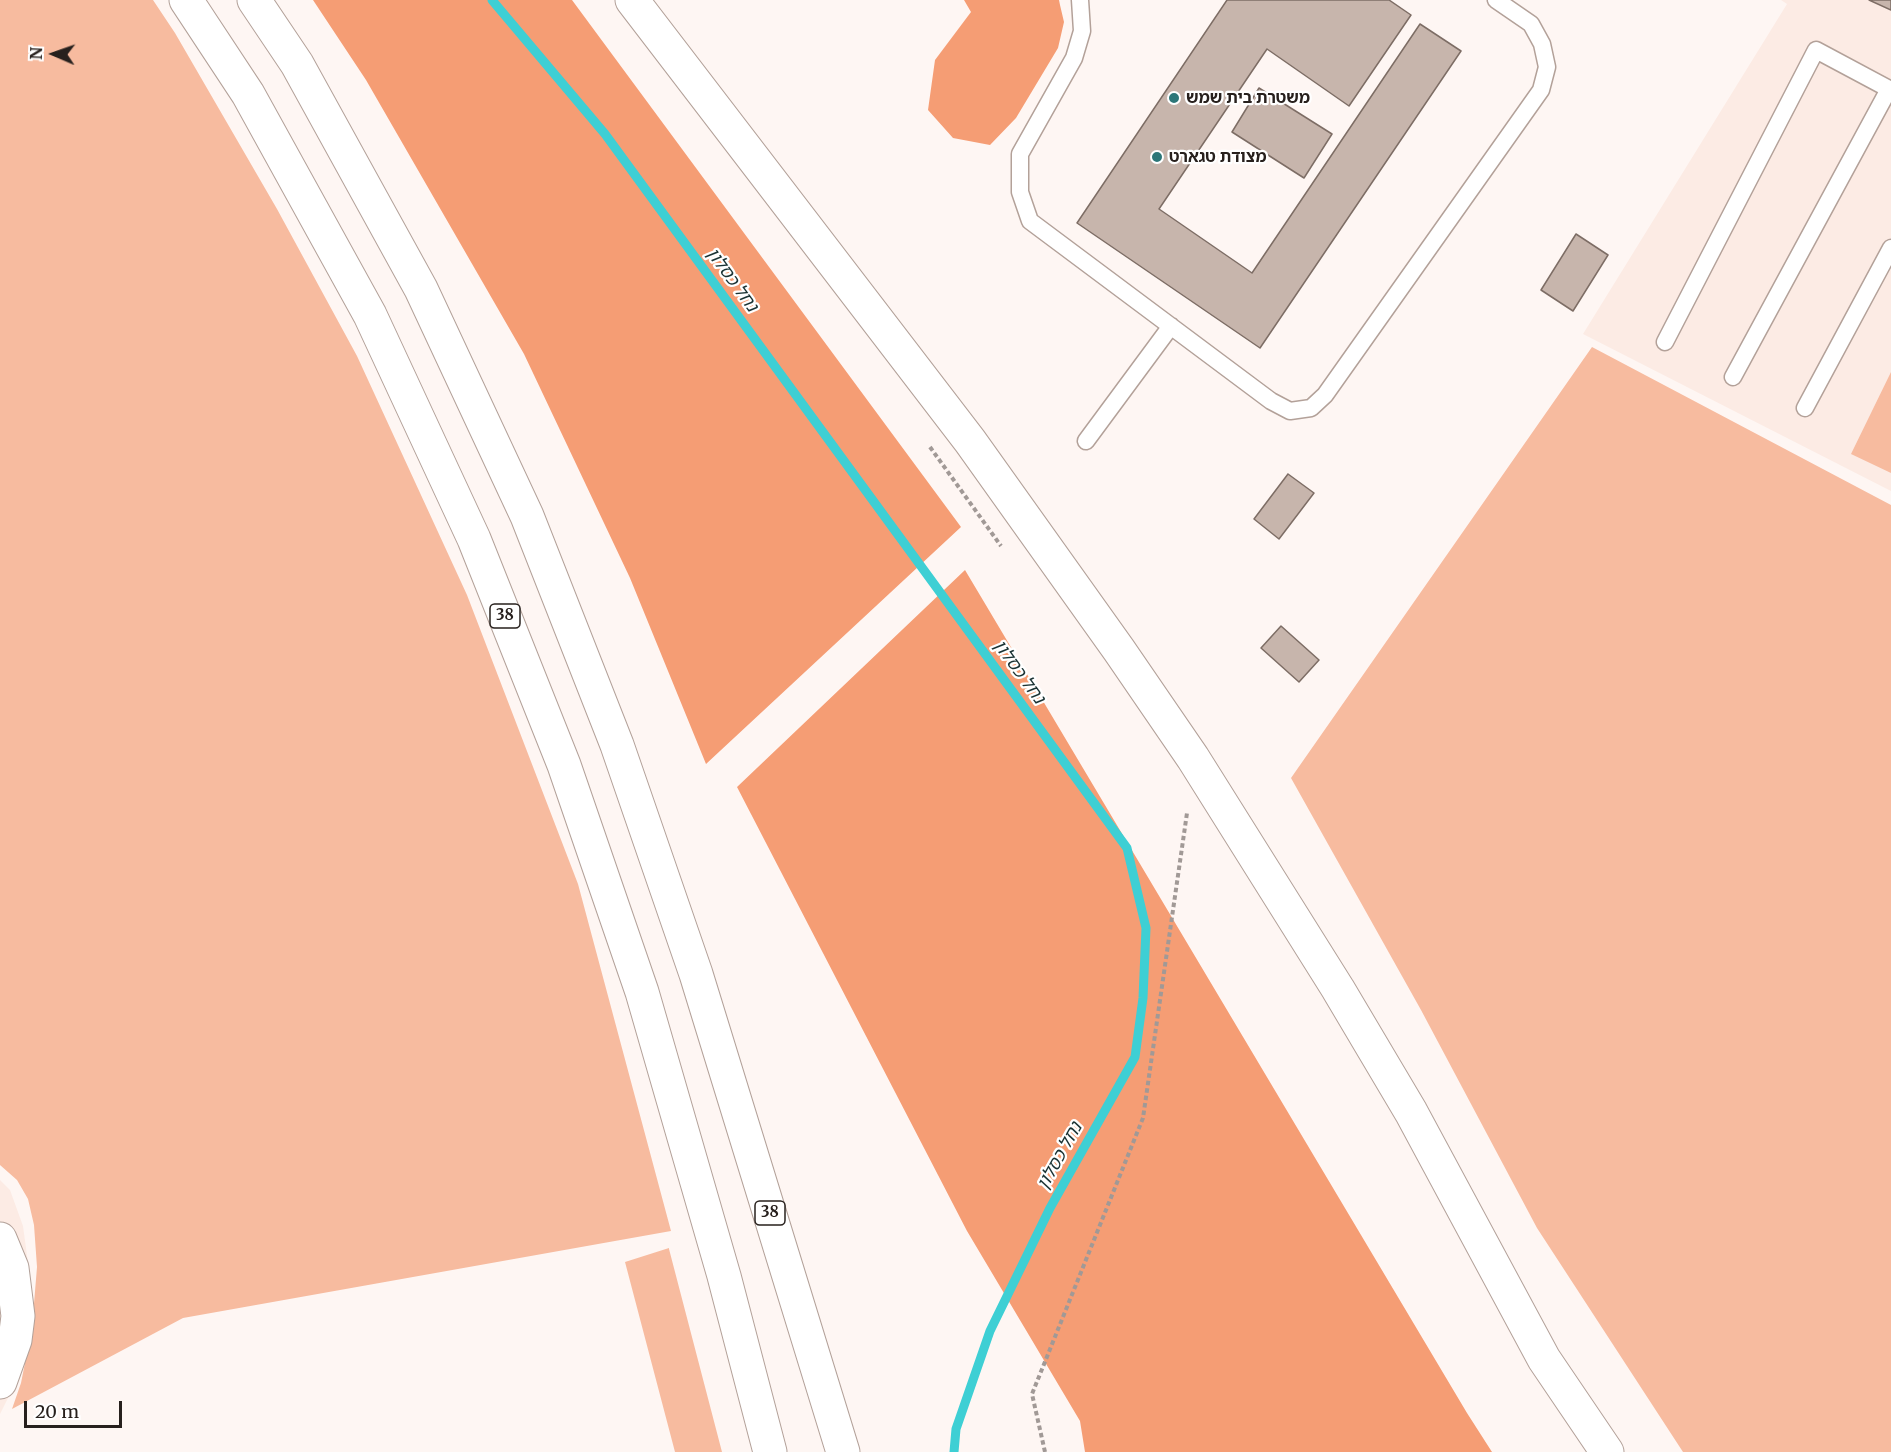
<!DOCTYPE html>
<html>
<head>
<meta charset="utf-8">
<style>
  body { margin:0 }
  #map { position:relative; width:1891px; height:1452px; overflow:hidden; background:#fef6f3; font-family:Merriweather,serif }
  canvas { display:block }
  .north { position:absolute; left:24px; top:24px; width:60px; height:60px; -webkit-text-stroke:4px #fff; paint-order:stroke; rotate:272deg; font-size:16px; font-weight:700; line-height:24px; text-align:center; color:#27201d }
  .north::after { content:''; display:block; margin:auto; width:21px; height:27px; background:#27201d; clip-path:polygon(50% 0,100% 100%,50% 72%,0 100%) }
  .scale { position:absolute; left:24px; top:1401px; width:98px; height:27px; box-sizing:border-box; border:3px solid #27201d; border-top:0; padding-left:8px; font-size:18px; line-height:21px; white-space:nowrap; color:#27201d; -webkit-text-stroke:4px #fff; paint-order:stroke }
</style>
</head>
<body>
<div id="map">
<canvas width="1891" height="1452"></canvas>
<div class="north">N</div>
<div class="scale">20 m</div>
</div>
<script>
const g = document.querySelector('canvas').getContext('2d');
g.lineJoin = 'round';
function paint(path, color) { g.fillStyle = color; g.fill(path, 'evenodd'); }
const shape = rows => new Path2D(rows.map(r => 'M' + r).join(''));
function trace(path, color, width, dash) { g.strokeStyle = color; g.lineWidth = width; g.lineCap = dash ? 'butt' : 'round'; g.setLineDash(dash || []); g.stroke(path); }
function write(font, color, halo, rows, align = 'center') {
  g.font = font + ' Merriweather,"Noto Sans Hebrew",serif'; g.lineWidth = 4.5; g.setLineDash([]); g.textBaseline = 'middle'; g.strokeStyle = halo; g.fillStyle = color; for (const [text, x, y, turn = 0] of rows) {
    g.save(); g.translate(x, y); g.rotate((+turn || 0) * Math.PI / 180); g.textAlign = isNaN(turn) ? turn : align; if (halo) g.strokeText(text, 0, 0); g.fillText(text, 0, 0); g.restore();
  }
}
paint(shape([
  [1781,0,1891,0,1891,491,1583,334,1787,4],
  [0,1180,10,1190,23,1226,29,1270,27,1333,15,1384,0,1414]
]), '#fcebe4');
paint(shape([
  [0,0,153,0,175,33,277,209,357,356,467,595,578,884,671,1231,183,1318,12,1409,21,1383,32,1328,37,1267,34,1225,28,1199,17,1180,0,1165],
  [1592,347,1891,505,1891,1452,1683,1452,1537,1228,1421,1010,1291,778],
  [1891,372,1891,473,1851,454],
  [669,1248,669,1249,722,1452,675,1452,625,1262]
]), '#f7bb9f');
paint(shape([
  [313,0,572,0,961,527,706,764,630,578,524,354,366,80],
  [964,0,1059,0,1060,5,1064,22,1058,48,1016,118,990,145,953,138,928,110,935,60,971,12],
  [965,570,1467,1413,1492,1452,1085,1452,1080,1421,967,1231,737,787]
]), '#f59d74');
trace(shape([
  [492,0,605,134,1127,848,1146,928,1143,998,1135,1057,1050,1208,990,1331,956,1429,954,1452]
]), '#3ecfd4', 9);
const building = shape([
  [1227,0,1389,0,1411,15,1349,106,1267,49,1159,209,1252,273,1420,24,1461,51,1260,348,1077,223,1227,0],
  [1869,0,1891,0,1891,10,1869,0],
  [1259,88,1332,134,1304,178,1232,132,1259,88],
  [1576,234,1608,255,1573,311,1541,290,1576,234],
  [1288,474,1314,493,1279,539,1254,519,1288,474],
  [1281,626,1319,660,1299,682,1261,648,1281,626]
]);
paint(building, '#c7b5ac');
trace(building, '#7d6d65', 1.5);
const lane = shape([
  [1080,0,1082,31,1074,58,1020,154,1020,192,1030,221,1271,401,1290,411,1311,408,1325,395,1541,90,1547,67,1542,44,1531,24,1496,0],
  [1665,342,1816,50,1891,90],
  [1733,377,1889,89],
  [1805,408,1891,248],
  [1086,441,1171,326]
]);
const secondary = shape([
  [632,0,970,441,1119,650,1193,758,1338,989,1411,1112,1544,1359,1607,1452],
  [0,1239,12,1268,18,1316,15,1340,0,1382]
]);
const highway = shape([
  [186,0,248,94,370,315,474,539,564,765,642,992,724,1276,770,1452],
  [254,0,297,64,421,289,527,516,617,745,696,974,843,1452]
]);
trace(lane, '#b3a199', 19);
trace(secondary, '#b3a199', 35);
trace(highway, '#b3a199', 35);
trace(shape([
  [930,447,1001,546],
  [1045,1452,1032,1394,1143,1118,1187,813]
]), '#a19996', 4, [4.5, 3]);
trace(lane, '#fff', 16);
trace(secondary, '#fff', 33);
trace(highway, '#fff', 33);
for (const [x, y, r, color] of [
  [1174,98,6,"#2c7678"],
  [1157,157,6,"#2c7678"]
]) { const dot = new Path2D(); dot.arc(x, y, r, 0, 2 * Math.PI); g.fillStyle = color; g.fill(dot); trace(dot, '#fff', 2); }
for (const [x, y, w] of [
  [505,616,30],
  [770,1213,30]
]) { const box = new Path2D(); box.roundRect(x - w / 2, y - 12, w, 24, 4.5); g.fillStyle = '#fff'; g.fill(box); trace(box, '#27201d', 1.5); }
write('bold 15px', '#27201d', null, [
  ["38",505,616],
  ["38",770,1213]
]);
write('bold 16px', '#27201d', '#fff', [
  ["משטרת בית שמש",1186,98],
  ["מצודת טגארט",1169,157]
], 'left');
write('italic 18px', '#1a3233', '#fff', [
  ["נחל כסלון",732,280,54],
  ["נחל כסלון",1019,672,54],
  ["נחל כסלון",1060,1156,-61]
]);
</script>
</body>
</html>
